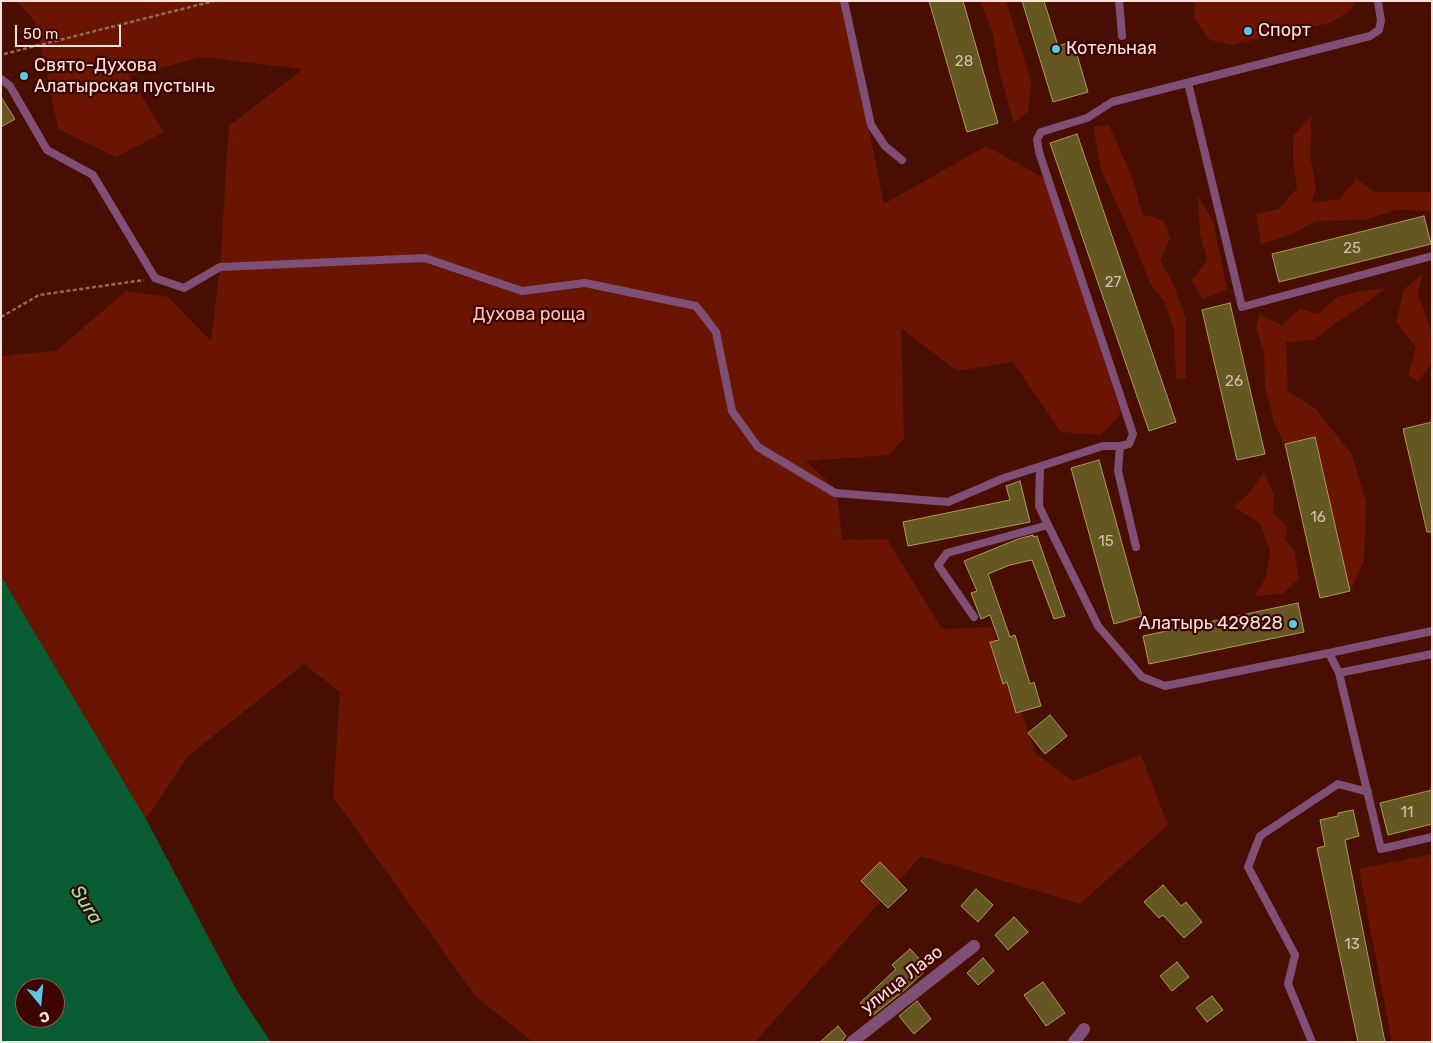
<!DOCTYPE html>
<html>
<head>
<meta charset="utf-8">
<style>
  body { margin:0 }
  #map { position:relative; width:1433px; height:1043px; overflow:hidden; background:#490e02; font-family:Rubik,sans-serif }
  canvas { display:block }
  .frame { position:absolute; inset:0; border:2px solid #fae3dd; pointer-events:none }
  .north { position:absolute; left:15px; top:978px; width:50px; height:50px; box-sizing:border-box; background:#3d0300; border:1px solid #895d58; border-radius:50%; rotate:163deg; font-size:14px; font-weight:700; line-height:20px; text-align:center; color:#fae3dd }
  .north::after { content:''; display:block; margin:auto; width:18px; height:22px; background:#57c9e2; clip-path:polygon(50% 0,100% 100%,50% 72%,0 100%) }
  .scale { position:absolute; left:15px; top:25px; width:106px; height:22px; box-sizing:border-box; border:2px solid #fae3dd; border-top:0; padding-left:6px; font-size:15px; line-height:18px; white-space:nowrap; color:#fae3dd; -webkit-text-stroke:4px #3d0300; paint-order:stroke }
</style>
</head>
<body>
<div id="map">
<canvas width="1433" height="1043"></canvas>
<div class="frame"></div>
<div class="north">С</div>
<div class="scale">50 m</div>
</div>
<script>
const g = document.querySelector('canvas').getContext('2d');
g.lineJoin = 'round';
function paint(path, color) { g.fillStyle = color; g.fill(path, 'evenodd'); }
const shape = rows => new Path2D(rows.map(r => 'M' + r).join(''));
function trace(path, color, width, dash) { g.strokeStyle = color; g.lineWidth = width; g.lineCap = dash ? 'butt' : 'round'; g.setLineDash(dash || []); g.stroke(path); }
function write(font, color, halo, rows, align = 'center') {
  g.font = font + ' Rubik,sans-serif'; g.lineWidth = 4.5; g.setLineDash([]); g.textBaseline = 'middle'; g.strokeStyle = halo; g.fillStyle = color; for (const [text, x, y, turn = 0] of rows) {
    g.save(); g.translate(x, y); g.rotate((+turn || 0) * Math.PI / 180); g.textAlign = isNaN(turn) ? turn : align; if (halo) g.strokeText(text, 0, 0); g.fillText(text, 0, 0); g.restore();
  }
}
paint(shape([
  [17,1,843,1,884,204,986,146,1046,179,1121,414,1101,435,1061,432,1013,362,957,371,901,328,904,438,889,455,806,461,837,490,842,540,887,539,942,629,992,627,1035,753,1073,781,1141,755,1168,825,1080,904,921,856,755,1042,533,1042,475,996,333,797,340,692,304,664,188,756,146,819,1,576,1,356,56,351,126,291,168,297,211,341,220,267,229,126,303,69,202,57,129,76,164,132,116,157,58,129,36,23],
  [980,1,1006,1,1031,81,1028,112,1014,123,1001,78,992,31],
  [1195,1,1354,1,1352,9,1332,22,1232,45,1210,40,1194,18],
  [1311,116,1310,157,1316,187,1312,203,1340,199,1356,179,1376,192,1432,192,1432,211,1397,210,1364,220,1316,221,1290,235,1261,244,1256,214,1279,209,1297,188,1293,160,1293,136],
  [1109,125,1133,179,1142,214,1164,221,1170,239,1160,260,1173,283,1186,319,1186,378,1176,380,1174,330,1165,303,1150,283,1133,240,1101,170,1093,126],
  [1198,196,1213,221,1227,290,1203,299,1192,280,1207,260,1200,234],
  [1422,275,1418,294,1432,332,1432,362,1418,382,1408,375,1416,347,1396,322,1404,289],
  [1386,288,1365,304,1334,324,1315,340,1286,342,1288,392,1315,408,1352,455,1366,502,1364,561,1350,591,1274,422,1265,388,1264,353,1256,328,1259,314,1282,325,1300,309,1318,314,1337,297,1362,291],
  [1264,472,1274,495,1273,513,1287,526,1285,540,1294,550,1299,579,1282,594,1255,596,1266,577,1270,551,1260,523,1234,507,1249,493],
  [1432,854,1432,1042,1392,1042,1359,869]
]), '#691501');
paint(shape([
  [1,576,146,819,236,989,271,1042,1,1042],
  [25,988,55,988,55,1018,25,1018]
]), '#095b32');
const building = shape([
  [929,1,963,1,998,123,967,132,929,1],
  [1022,1,1044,1,1058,46,1073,41,1088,92,1053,102,1022,1],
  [1,97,15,119,1,127,1,97],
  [1077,134,1176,422,1149,431,1050,143,1077,134],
  [1424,216,1431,244,1279,282,1272,254,1424,216],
  [1230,303,1265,454,1237,460,1202,310,1230,303],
  [1432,422,1432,532,1427,532,1403,429,1432,422],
  [1315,437,1350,591,1320,598,1285,444,1315,437],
  [1099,460,1142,616,1114,624,1071,468,1099,460],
  [1020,481,1030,522,908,546,903,522,1010,500,1006,486,1020,481],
  [1033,535,1033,537,1037,536,1065,616,1054,619,1032,560,1010,565,988,574,1010,637,1015,635,1030,684,1034,682,1041,706,1016,713,1007,682,1003,684,990,642,999,640,990,615,981,619,971,593,977,591,964,561,1018,539,1033,535],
  [1298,603,1304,632,1149,664,1143,636,1298,603],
  [1050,715,1067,736,1045,754,1028,733,1050,715],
  [1432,790,1432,824,1388,835,1380,803,1432,790],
  [1353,810,1359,836,1345,840,1385,1042,1358,1042,1317,848,1325,846,1320,820,1338,816,1338,813,1353,810],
  [880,862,907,890,888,908,861,881,880,862],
  [1163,885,1181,906,1186,902,1202,922,1184,938,1163,915,1159,918,1144,902,1163,885],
  [976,889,993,905,978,922,961,906,976,889],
  [1014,917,1028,932,1008,950,995,935,1014,917],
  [910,949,928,968,906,989,872,1016,860,1003,896,969,892,965,910,949],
  [983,958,994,971,978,985,967,973,983,958],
  [1177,962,1189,977,1172,991,1160,976,1177,962],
  [1043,982,1065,1013,1046,1026,1024,995,1043,982],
  [1212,996,1223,1010,1207,1022,1196,1008,1212,996],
  [917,1001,931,1019,914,1034,899,1016,917,1001],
  [838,1026,846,1036,841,1042,820,1042,838,1026]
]);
paint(building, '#655721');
trace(building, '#ae9c58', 1);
trace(shape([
  [4,54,214,1],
  [1,317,39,295,144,280]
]), '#94685e', 2.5, [4, 2.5]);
trace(shape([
  [844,1,871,125,885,146,902,160],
  [1119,1,1122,36],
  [1,79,10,86,47,150,93,175,155,278,184,288,220,267,425,258,522,291,585,283,696,306,716,332,732,411,758,447,835,493,948,502,1004,478,1103,446,1120,446,1118,471,1136,547],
  [1188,83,1242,307,1432,256],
  [1120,446,1129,444,1133,434,1039,152,1037,139,1041,132,1087,118,1112,102,1370,36,1379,30,1381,21,1378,1],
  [1040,468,1039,506,1048,525,1098,626,1142,677,1165,686,1329,653,1339,673,1381,849,1432,837],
  [974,617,938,565,947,553,1048,525],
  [1329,653,1432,631],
  [1339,673,1432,654],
  [1312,1042,1288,984,1295,955,1248,867,1260,836,1338,784,1368,792]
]), '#7f4f75', 8);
trace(shape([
  [852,1042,974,946],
  [1074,1042,1084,1029]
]), '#7f4f75', 12);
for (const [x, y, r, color] of [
  [1248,31,5,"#57c9e2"],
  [1056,49,5,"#57c9e2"],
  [24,76,5,"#57c9e2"],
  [1293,624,5,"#57c9e2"]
]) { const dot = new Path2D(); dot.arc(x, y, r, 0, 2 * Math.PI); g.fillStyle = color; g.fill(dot); trace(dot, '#3d0300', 2); }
write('15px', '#d5c0ae', null, [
  ["28",964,62],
  ["25",1352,249],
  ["27",1113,283],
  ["26",1234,382],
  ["16",1318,518],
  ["15",1106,542],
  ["11",1407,813],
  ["13",1352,945]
]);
write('18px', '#fae3dd', '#3d0300', [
  ["Спорт",1258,31],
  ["Котельная",1066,49],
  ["Свято-Духова",34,66],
  ["Алатырская пустынь",34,87],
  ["Алатырь 429828",1283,624,"right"]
], 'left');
write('18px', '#fac6b9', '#3d0300', [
  ["Духова роща",529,315]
]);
write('18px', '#fae3dd', '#3d0300', [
  ["улица Лазо",902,980,-38]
]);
write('italic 19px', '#7ef9ad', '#3d0300', [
  ["Sura",86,905,58]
]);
</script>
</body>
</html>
